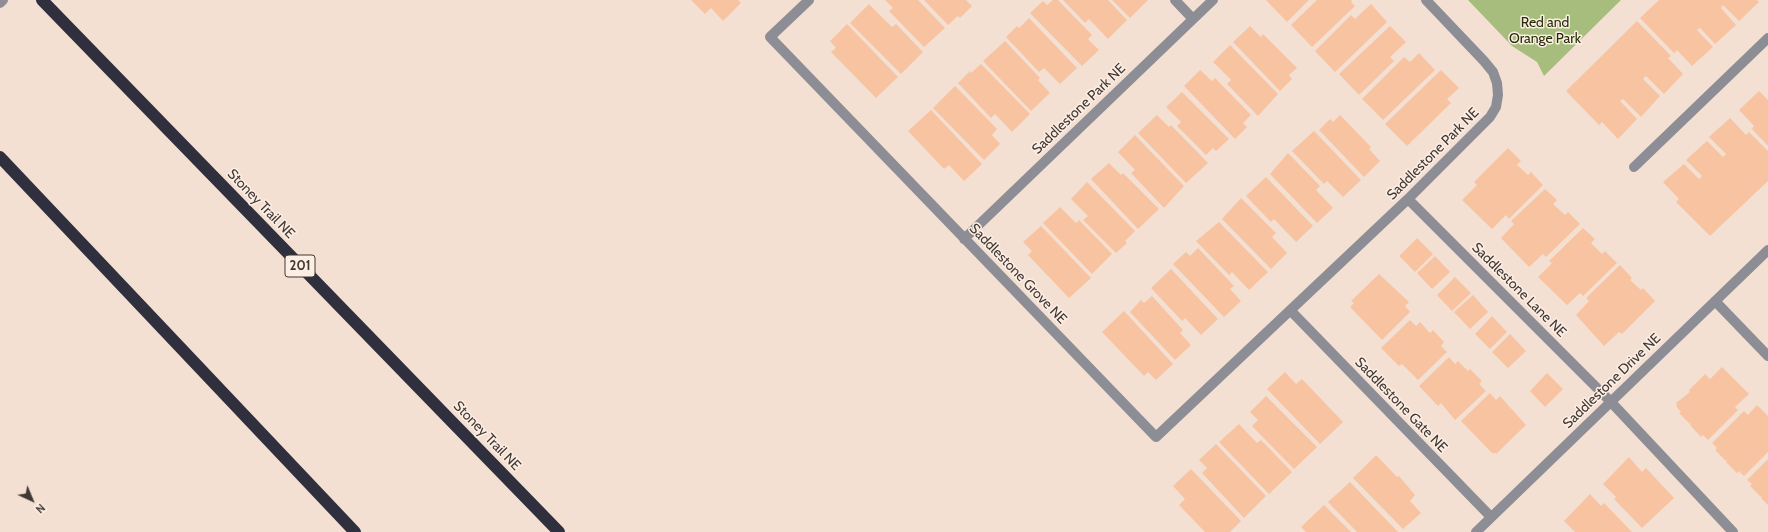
<!DOCTYPE html>
<html>
<head>
<meta charset="utf-8">
<style>
  body { margin:0 }
  #map { position:relative; width:1768px; height:532px; overflow:hidden; background:#f3e0d3; font-family:Cabin,sans-serif }
  canvas { display:block }
  .north { position:absolute; left:12px; top:480px; width:40px; height:40px; -webkit-text-stroke:3px #fdeee4; paint-order:stroke; rotate:136deg; font-size:11px; font-weight:700; line-height:16px; text-align:center; color:#403833 }
  .north::after { content:''; display:block; margin:auto; width:14px; height:18px; background:#403833; clip-path:polygon(50% 0,100% 100%,50% 72%,0 100%) }
</style>
</head>
<body>
<div id="map">
<canvas width="1768" height="532"></canvas>
<div class="north">N</div>
</div>
<script>
const g = document.querySelector('canvas').getContext('2d');
g.lineJoin = 'round';
function paint(path, color) { g.fillStyle = color; g.fill(path, 'evenodd'); }
const shape = rows => new Path2D(rows.map(r => 'M' + r).join(''));
function trace(path, color, width, dash) { g.strokeStyle = color; g.lineWidth = width; g.lineCap = dash ? 'butt' : 'round'; g.setLineDash(dash || []); g.stroke(path); }
function write(font, color, halo, rows, align = 'center') {
  g.font = font + ' Cabin,sans-serif'; g.lineWidth = 3; g.setLineDash([]); g.textBaseline = 'middle'; g.strokeStyle = halo; g.fillStyle = color; for (const [text, x, y, turn = 0] of rows) {
    g.save(); g.translate(x, y); g.rotate((+turn || 0) * Math.PI / 180); g.textAlign = isNaN(turn) ? turn : align; if (halo) g.strokeText(text, 0, 0); g.fillText(text, 0, 0); g.restore();
  }
}
paint(shape([
  [1468,0,1621,0,1544,76,1537,62,1512,46]
]), '#a7bd7d');
paint(shape([
  [691,0,738,0,741,3,723,21,711,8,705,14],
  [885,0,918,0,945,28,924,47,889,11,893,8],
  [924,0,966,0,972,6,960,18,958,16,948,25],
  [1053,0,1058,0,1092,35,1088,39,1099,50,1082,66,1030,13,1043,1,1047,5],
  [1063,0,1108,0,1127,20,1108,39,1089,19,1085,23],
  [1112,0,1148,0,1130,18],
  [1266,0,1309,0,1287,22],
  [1317,0,1352,0,1351,2,1355,6,1312,47,1291,25],
  [1659,0,1757,0,1759,2,1739,21,1723,5,1721,8,1736,25,1715,44,1700,28,1697,30,1713,47,1692,66,1677,50,1674,53,1640,18],
  [869,4,892,27,896,24,923,52,901,74,850,23],
  [1371,4,1387,22,1335,72,1315,51,1351,15,1355,19],
  [1029,18,1077,68,1060,84,1044,68,1039,72,1006,37,1017,26,1019,28],
  [1637,21,1671,56,1668,58,1683,74,1664,94,1646,76,1643,79,1660,96,1641,117,1623,99,1620,101,1637,119,1618,139,1602,122,1599,125,1566,91],
  [847,24,898,77,876,98,831,52,836,48,830,41],
  [1250,26,1261,37,1263,34,1297,68,1289,75,1292,79,1280,91,1233,42],
  [1390,26,1406,42,1390,57,1394,61,1359,95,1339,74],
  [1005,41,1040,78,1038,80,1050,93,1031,111,983,61],
  [1230,45,1278,94,1258,116,1227,84,1231,80,1213,62],
  [1419,53,1435,70,1383,120,1362,99,1404,57,1410,62],
  [981,64,1030,114,1012,132,995,114,991,118,958,83,970,71,971,73],
  [1200,70,1212,81,1215,78,1251,115,1243,123,1247,127,1235,139,1184,86],
  [1441,70,1459,88,1447,99,1451,103,1407,146,1385,124],
  [955,86,997,129,992,135,1000,144,984,160,933,108],
  [1759,91,1768,100,1768,146,1752,129,1754,126,1739,110],
  [1182,92,1229,139,1216,151,1213,148,1206,155,1177,126,1181,122,1166,107],
  [931,110,982,164,964,181,949,165,944,169,908,131],
  [1157,115,1169,127,1171,125,1208,163,1186,183,1138,133],
  [1340,115,1371,147,1369,149,1380,161,1364,177,1319,130,1330,119,1333,122],
  [1730,118,1746,135,1749,132,1768,151,1768,181,1710,236,1676,202,1679,199,1663,182,1684,164,1699,179,1702,176,1686,160,1707,141,1723,157,1726,154,1709,137],
  [1314,131,1361,180,1343,197,1327,181,1324,184,1292,151],
  [1135,135,1184,186,1164,208,1131,173,1135,170,1118,152],
  [1508,148,1521,161,1517,165,1528,175,1531,172,1543,185,1509,219,1506,215,1492,229,1462,200,1477,185,1474,182],
  [1288,153,1320,186,1316,190,1333,208,1317,223,1270,174],
  [1109,163,1121,175,1123,173,1159,209,1138,229,1091,179],
  [1266,177,1313,226,1296,242,1274,219,1271,222,1246,196],
  [1087,182,1135,231,1125,241,1127,243,1116,253,1083,220,1088,216,1071,199],
  [1545,189,1557,200,1553,204,1565,215,1568,212,1580,224,1546,257,1543,254,1529,267,1501,238,1514,224,1511,221],
  [1241,198,1276,233,1272,237,1287,253,1271,269,1222,219],
  [1060,207,1076,223,1079,220,1112,254,1092,274,1043,223],
  [1219,222,1268,272,1249,290,1232,272,1229,275,1196,241],
  [1041,226,1091,278,1069,298,1028,255,1032,251,1023,242],
  [1583,228,1595,239,1591,243,1602,254,1605,251,1617,263,1583,296,1580,293,1567,305,1538,277,1552,263,1549,261],
  [1417,238,1433,254,1415,272,1399,256],
  [1198,248,1234,286,1230,289,1241,301,1224,317,1173,264,1186,252,1190,256],
  [1435,256,1450,272,1432,289,1417,273],
  [1620,265,1632,278,1630,280,1641,290,1643,288,1655,301,1622,334,1619,332,1604,346,1576,315,1589,301,1586,298],
  [1171,269,1218,319,1201,335,1185,318,1182,321,1151,288],
  [1379,274,1409,302,1405,306,1410,312,1382,340,1350,307,1354,303,1351,301],
  [1455,277,1471,293,1452,311,1437,295],
  [1473,295,1488,312,1470,329,1454,312],
  [1152,296,1183,330,1180,333,1191,345,1175,360,1130,312,1141,300,1144,303],
  [1124,311,1173,364,1156,380,1148,372,1144,376,1102,332],
  [1492,316,1507,332,1490,349,1475,334],
  [1410,320,1416,326,1420,322,1430,333,1433,330,1444,342,1441,346,1447,352,1418,380,1402,364,1399,366,1381,348],
  [1510,334,1526,351,1508,368,1492,352],
  [1449,357,1455,364,1458,361,1468,371,1470,369,1482,381,1479,384,1486,391,1455,420,1441,403,1438,406,1419,386],
  [1722,367,1749,394,1735,407,1738,410,1708,440,1703,435,1701,437,1690,425,1692,423,1690,424,1679,413,1681,412,1676,406,1677,405,1676,403,1690,392,1689,390,1705,374,1710,379],
  [1285,372,1296,384,1302,379,1343,422,1320,444,1267,389],
  [1547,373,1563,389,1545,407,1530,391],
  [1490,393,1496,400,1500,396,1526,425,1496,454,1494,452,1493,454,1461,421],
  [1266,396,1317,447,1294,469,1252,426,1258,420,1250,412],
  [1757,405,1768,416,1768,452,1744,476,1739,471,1737,473,1726,462,1728,460,1726,461,1715,450,1717,448,1712,443,1744,411,1748,415],
  [1239,424,1257,443,1261,440,1292,472,1269,494,1219,442],
  [1216,444,1266,496,1244,518,1202,473,1207,468,1199,460],
  [1376,455,1397,477,1399,476,1415,495,1410,501,1421,513,1403,529,1353,478],
  [1629,457,1642,472,1646,468,1674,498,1642,528,1614,499,1616,497,1603,484],
  [1768,459,1768,505,1761,498,1763,496,1761,497,1750,486,1752,484,1747,480],
  [1191,469,1241,521,1230,532,1205,532,1179,505,1185,499,1173,486],
  [1350,482,1398,532,1357,532,1328,502],
  [1590,494,1601,506,1604,503,1632,532,1575,532,1564,521],
  [1324,505,1351,532,1306,532,1301,527]
]), '#f8c3a1');
trace(shape([
  [809,0,770,37,1156,437,1408,199,1490,117,1496,107,1498,95,1497,83,1493,72,1484,61,1426,0],
  [1175,0,1193,19],
  [0,3,3,0],
  [1634,167,1768,38],
  [1408,199,1610,401,1733,532],
  [964,239,1213,0],
  [1715,301,1768,356],
  [1291,311,1491,517],
  [1476,532,1768,250]
]), '#8d8d95', 10);
trace(shape([
  [42,0,559,532],
  [0,157,355,532]
]), '#2f2f3e', 12);
for (const [x, y, w] of [
  [300,266,30]
]) { const box = new Path2D(); box.roundRect(x - w / 2, y - 11, w, 22, 3); g.fillStyle = '#fdeee4'; g.fill(box); trace(box, '#403833', 1); }
write('bold 13px', '#403833', null, [
  ["201",300,266]
]);
write('14px', '#232e06', '#fdeee4', [
  ["Red and",1545,23],
  ["Orange Park",1545,39]
]);
write('14px', '#403833', '#fdeee4', [
  ["Saddlestone Park NE",1079,109,-44],
  ["Saddlestone Park NE",1433,154,-45],
  ["Stoney Trail NE",261,204,46],
  ["Saddlestone Grove NE",1018,274,46],
  ["Saddlestone Lane NE",1519,290,45],
  ["Saddlestone Drive NE",1612,381,-44],
  ["Saddlestone Gate NE",1401,405,46],
  ["Stoney Trail NE",487,436,46]
]);
</script>
</body>
</html>
